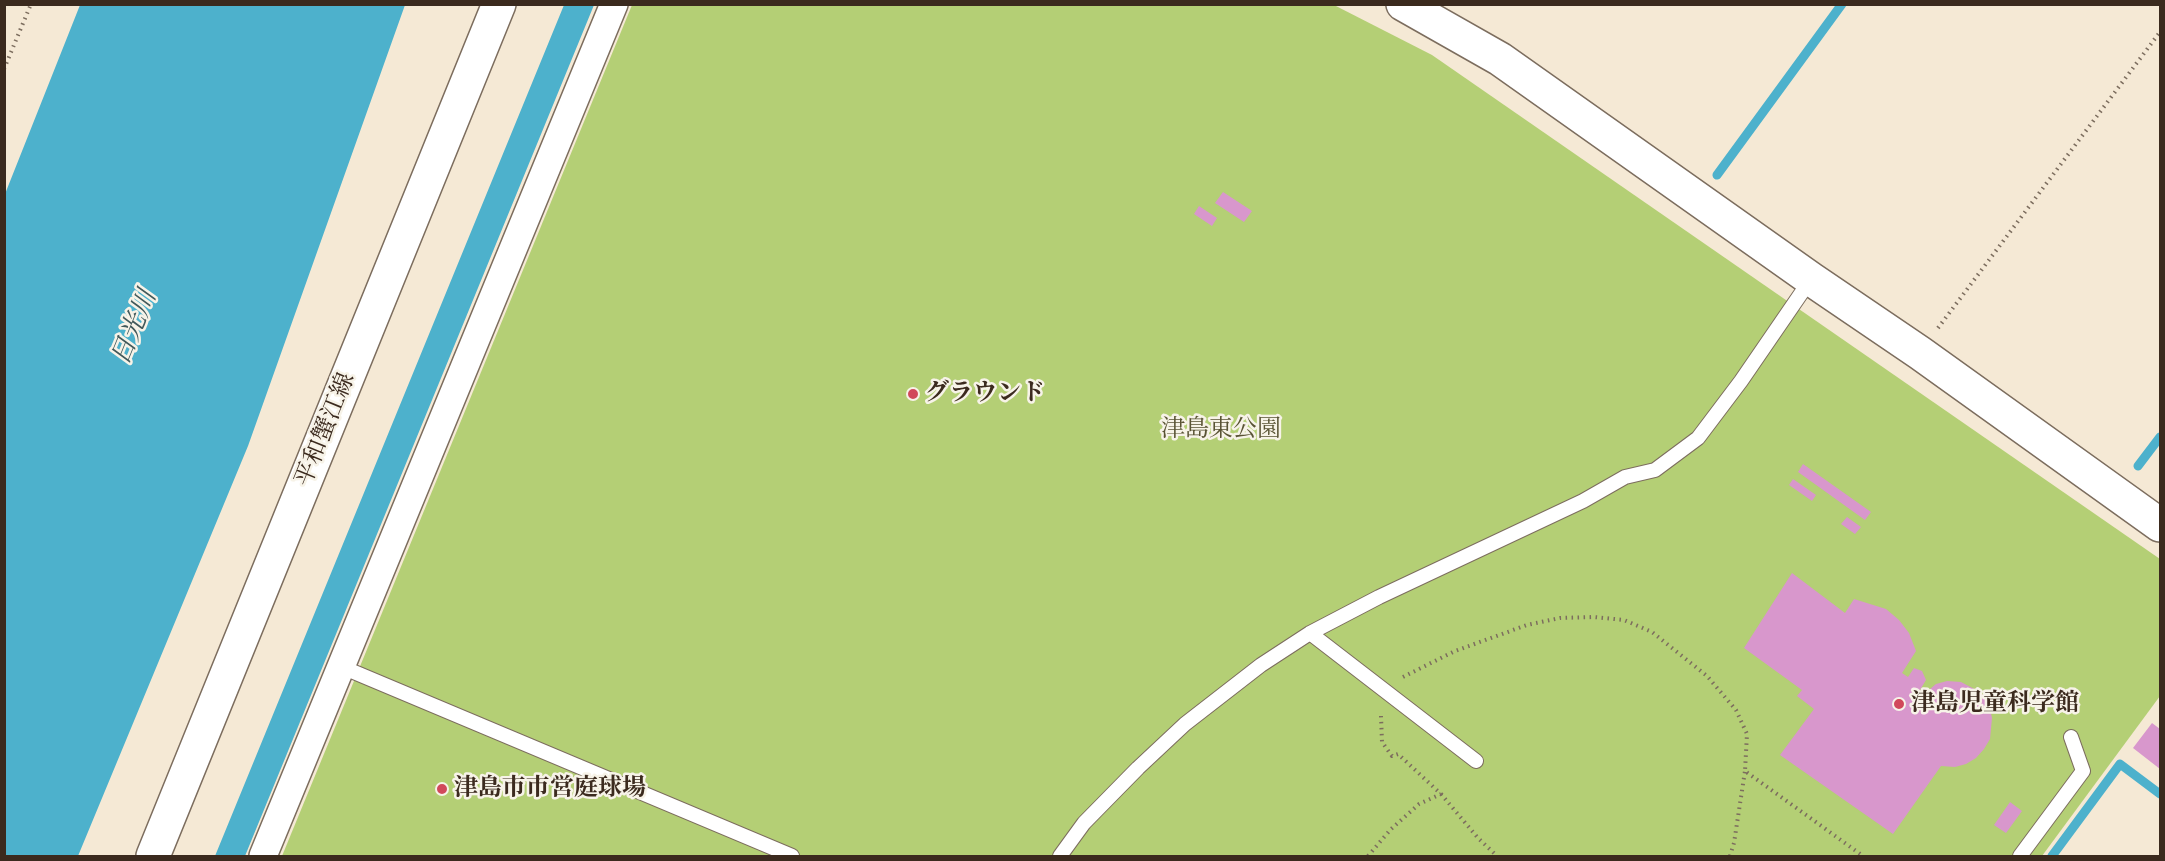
<!DOCTYPE html>
<html>
<head>
<meta charset="utf-8">
<style>
  body { margin:0 }
  #map { position:relative; width:2165px; height:861px; overflow:hidden; background:#f5e9d5; font-family:"Gentium Book Plus",serif }
  canvas { display:block }
  .frame { position:absolute; inset:0; border:6px solid #3b2a1e; pointer-events:none }
</style>
</head>
<body>
<div id="map">
<canvas width="2165" height="861"></canvas>
<div class="frame"></div>
</div>
<script>
const g = document.querySelector('canvas').getContext('2d');
g.lineJoin = 'round';
function paint(path, color) { g.fillStyle = color; g.fill(path, 'evenodd'); }
const shape = rows => new Path2D(rows.map(r => 'M' + r).join(''));
function trace(path, color, width, dash) { g.strokeStyle = color; g.lineWidth = width; g.lineCap = dash ? 'butt' : 'round'; g.setLineDash(dash || []); g.stroke(path); }
function write(font, color, halo, rows, align = 'center') {
  g.font = font + ' "Gentium Book Plus","Noto Serif JP",serif'; g.lineWidth = 5; g.setLineDash([]); g.textBaseline = 'middle'; g.strokeStyle = halo; g.fillStyle = color; for (const [text, x, y, turn = 0] of rows) {
    g.save(); g.translate(x, y); g.rotate((+turn || 0) * Math.PI / 180); g.textAlign = isNaN(turn) ? turn : align; if (halo) g.strokeText(text, 0, 0); g.fillText(text, 0, 0); g.restore();
  }
}
paint(shape([
  [632,5,1334,5,1432,55,2160,559,2160,696,2042,856,282,856]
]), '#b4cf75');
paint(shape([
  [80,5,405,5,248,446,78,856,5,856,5,194],
  [564,5,594,5,245,856,215,856]
]), '#4db1cc');
trace(shape([
  [1717,175,1842,4],
  [2138,466,2160,437],
  [2052,856,2120,764,2160,794]
]), '#4db1cc', 9);
paint(shape([
  [1223,192,1252,211,1244,222,1215,203],
  [1199,206,1217,218,1212,226,1194,214],
  [1803,464,1871,512,1865,520,1798,472],
  [1793,479,1816,495,1812,501,1789,485],
  [1847,517,1861,527,1855,534,1841,524],
  [1792,573,1845,613,1854,599,1886,609,1899,620,1909,633,1916,651,1902,673,1908,677,1914,668,1922,671,1926,680,1920,690,1924,694,1936,684,1947,681,1961,682,1980,692,1988,700,1992,718,1990,739,1984,749,1976,758,1966,764,1955,767,1941,766,1893,834,1780,755,1814,709,1797,696,1802,690,1744,648],
  [2152,723,2160,729,2160,769,2133,748],
  [2010,802,2022,811,2006,833,1994,825]
]), '#d897cc');
const lane = shape([
  [1310,633,1476,761],
  [342,667,792,856],
  [1060,856,1084,823,1138,768,1185,724,1261,665,1310,633,1379,597,1583,501,1625,477,1655,470,1698,438,1741,381,1811,279],
  [2020,856,2083,771,2071,737]
]);
const street = shape([
  [263,856,614,4]
]);
const secondary = shape([
  [1403,4,1500,59,1811,279,1920,353,2160,525],
  [153,856,499,4]
]);
trace(lane, '#7c6d5e', 16);
trace(street, '#7c6d5e', 30);
trace(secondary, '#7c6d5e', 36);
trace(shape([
  [4,69,31,4],
  [1938,328,2160,32],
  [1403,677,1455,651,1527,625,1560,618,1594,617,1624,620,1652,632,1707,676,1736,710,1747,734,1745,771,1863,856],
  [1441,794,1478,838,1497,856],
  [1368,856,1391,829,1419,804,1441,794,1398,754,1392,756,1382,742,1381,716],
  [1730,856,1734,843,1745,771]
]), '#7c6d5e', 4, [1.5, 4.5]);
trace(lane, '#fff', 14);
trace(street, '#fff', 27);
trace(secondary, '#fff', 33);
for (const [x, y, r, color] of [
  [913,394,6,"#d1495b"],
  [1899,704,6,"#d1495b"],
  [442,789,6,"#d1495b"]
]) { const dot = new Path2D(); dot.arc(x, y, r, 0, 2 * Math.PI); g.fillStyle = color; g.fill(dot); trace(dot, '#f7f3e8', 2); }
write('bold 24px', '#3b2a1e', '#f7f3e8', [
  ["グラウンド",925,394],
  ["津島児童科学館",1911,704],
  ["津島市市営庭球場",454,789]
], 'left');
write('24px', '#3b2a1e', '#f7f3e8', [
  ["平和蟹江線",326,430,-68]
]);
write('24px', '#595334', '#f7f3e8', [
  ["津島東公園",1221,430]
]);
write('italic 26px', '#41595b', '#f7f3e8', [
  ["日光川",135,328,-68]
]);
</script>
</body>
</html>
